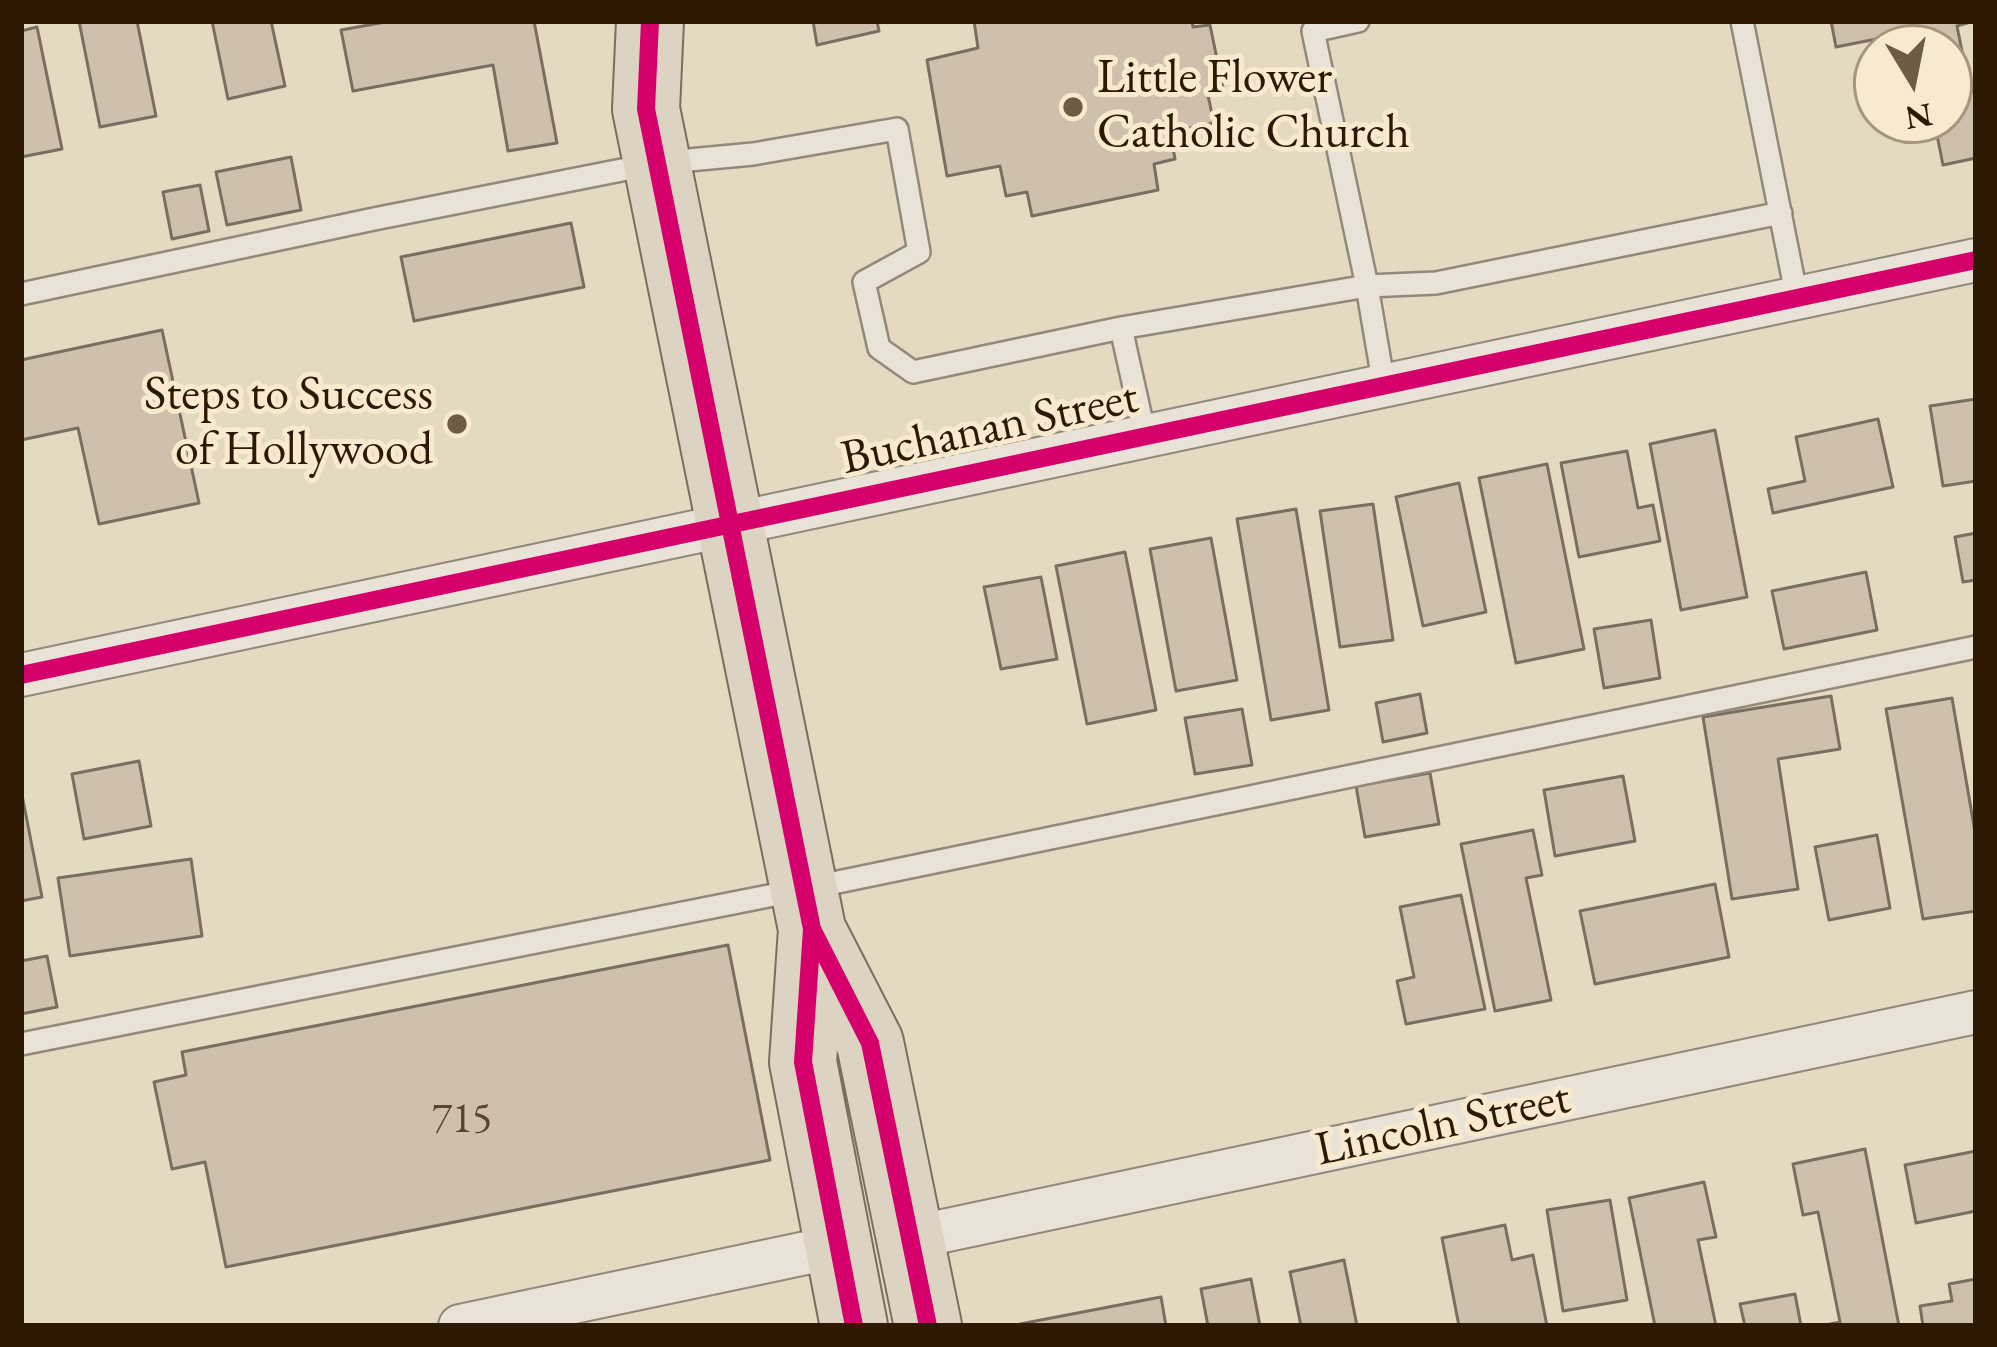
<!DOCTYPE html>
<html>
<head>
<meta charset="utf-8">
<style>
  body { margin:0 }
  #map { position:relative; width:1997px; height:1347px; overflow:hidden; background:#e4d9c1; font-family:"EB Garamond",serif }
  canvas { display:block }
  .frame { position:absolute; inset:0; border:24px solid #2e1904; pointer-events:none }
  .north { position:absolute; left:1853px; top:24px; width:120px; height:120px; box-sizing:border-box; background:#f7eace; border:3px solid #a7967d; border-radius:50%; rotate:170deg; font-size:33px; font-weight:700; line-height:48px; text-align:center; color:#2e1904 }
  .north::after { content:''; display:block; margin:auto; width:42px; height:54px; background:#6e5c46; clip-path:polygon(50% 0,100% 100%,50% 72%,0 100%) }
</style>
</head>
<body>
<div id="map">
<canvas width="1997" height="1347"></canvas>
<div class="frame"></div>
<div class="north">N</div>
</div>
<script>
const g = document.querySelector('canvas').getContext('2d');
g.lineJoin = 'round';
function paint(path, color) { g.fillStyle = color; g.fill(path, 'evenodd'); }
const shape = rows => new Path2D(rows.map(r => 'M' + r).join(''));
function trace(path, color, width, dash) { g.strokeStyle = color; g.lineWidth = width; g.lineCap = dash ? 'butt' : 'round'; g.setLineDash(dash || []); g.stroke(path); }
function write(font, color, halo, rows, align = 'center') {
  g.font = font + ' "EB Garamond",serif'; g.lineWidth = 10; g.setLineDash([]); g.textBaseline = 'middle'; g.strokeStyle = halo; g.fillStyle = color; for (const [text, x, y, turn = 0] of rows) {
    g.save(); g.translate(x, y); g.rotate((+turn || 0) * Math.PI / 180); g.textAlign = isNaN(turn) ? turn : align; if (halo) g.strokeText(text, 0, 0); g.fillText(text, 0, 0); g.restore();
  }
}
const building = shape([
  [79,21,137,21,156,116,100,127,79,21],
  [212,21,271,21,285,86,228,99,212,21],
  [391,21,534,21,557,143,508,151,493,65,353,91,341,30,391,21],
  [813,21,877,21,879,31,817,45,813,21],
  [974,21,1192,21,1193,27,1210,25,1223,88,1207,91,1214,123,1170,132,1175,159,1154,164,1158,190,1032,216,1027,192,1006,196,1000,166,947,176,927,60,978,48,974,21],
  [1831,21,1974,21,1957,26,1970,92,1976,90,1976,158,1943,165,1934,120,1949,120,1949,48,1920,48,1917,31,1836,47,1831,21],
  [37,27,62,149,21,157,21,31,37,27],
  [291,157,301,210,227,225,216,172,291,157],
  [200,185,209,231,172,239,163,192,200,185],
  [571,223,584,287,414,321,401,257,571,223],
  [162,330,199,503,99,524,78,428,21,440,21,360,162,330],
  [1976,399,1976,481,1943,486,1930,406,1976,399],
  [1878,419,1893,487,1773,513,1768,489,1805,481,1796,437,1878,419],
  [1715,430,1747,597,1681,610,1650,444,1715,430],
  [1627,451,1638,508,1653,505,1660,541,1579,557,1561,463,1627,451],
  [1547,464,1584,649,1516,663,1479,478,1547,464],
  [1459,483,1486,612,1423,626,1396,497,1459,483],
  [1373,504,1393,640,1340,647,1320,511,1373,504],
  [1296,509,1329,710,1271,720,1237,519,1296,509],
  [1976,533,1976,580,1963,582,1955,537,1976,533],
  [1211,538,1237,680,1176,691,1150,549,1211,538],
  [1125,552,1156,710,1087,724,1056,566,1125,552],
  [1866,572,1877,630,1784,649,1772,591,1866,572],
  [1041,577,1057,659,1001,669,984,587,1041,577],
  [1651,620,1660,678,1604,688,1594,629,1651,620],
  [1420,694,1427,733,1383,742,1376,703,1420,694],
  [1831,696,1840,749,1778,759,1798,889,1732,899,1703,717,1831,696],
  [1952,698,1976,838,1976,911,1923,919,1886,709,1952,698],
  [1242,709,1252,765,1195,774,1185,718,1242,709],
  [139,761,151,826,84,839,72,774,139,761],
  [1430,773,1439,824,1365,837,1356,786,1430,773],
  [1623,776,1635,841,1555,856,1544,790,1623,776],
  [21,790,42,897,21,901,21,790],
  [1533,830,1542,875,1526,878,1551,1000,1495,1011,1461,844,1533,830],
  [1877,835,1890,908,1829,920,1815,847,1877,835],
  [191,859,202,936,70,956,58,878,191,859],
  [1715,884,1729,957,1595,984,1580,911,1715,884],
  [1461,895,1485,1009,1406,1024,1397,981,1414,977,1400,907,1461,895],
  [728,945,770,1160,226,1267,205,1162,172,1169,154,1082,186,1075,182,1052,728,945],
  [47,956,57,1007,21,1014,21,961,47,956],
  [1865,1149,1899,1326,1821,1326,1840,1322,1818,1212,1803,1215,1793,1164,1865,1149],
  [1976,1151,1976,1211,1916,1223,1905,1165,1976,1151],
  [1704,1182,1716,1237,1698,1240,1716,1326,1655,1326,1629,1198,1704,1182],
  [1610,1200,1627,1300,1563,1311,1547,1210,1610,1200],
  [1505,1225,1512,1260,1533,1255,1547,1326,1459,1326,1442,1238,1505,1225],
  [1344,1260,1357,1326,1301,1326,1290,1272,1344,1260],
  [1251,1279,1260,1326,1208,1326,1201,1289,1251,1279],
  [1976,1279,1976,1326,1923,1326,1920,1306,1952,1301,1949,1284,1976,1279],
  [1795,1294,1801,1326,1745,1326,1740,1304,1795,1294],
  [1161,1297,1166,1326,1021,1326,1020,1324,1161,1297]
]);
paint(building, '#cfc0ad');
trace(building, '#786f61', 3);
const lane = shape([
  [1358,21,1313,31,1367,286,1384,386],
  [1742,21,1797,298],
  [21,294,374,219,657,163,753,154,897,129,919,252,864,282,879,348,913,372,1121,328,1367,286,1436,283,1781,213],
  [1121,328,1145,436],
  [21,1044,804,889,1976,647]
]);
const street = shape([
  [21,675,1976,260],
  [910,1238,1976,1012],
  [460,1326,839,1246]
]);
const primary = shape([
  [650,21,646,109,812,929,803,1062,854,1326],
  [813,932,870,1043,928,1326]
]);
trace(lane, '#93897a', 26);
trace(street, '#93897a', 46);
trace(primary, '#786f61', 70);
trace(lane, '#e9e3d7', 21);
trace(street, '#e9e3d7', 42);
trace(primary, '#dcd3c2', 66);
trace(shape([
  [650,21,646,109,812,929,803,1062,854,1326],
  [21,675,1976,260],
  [812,929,870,1043,928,1326]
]), '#d6006c', 18);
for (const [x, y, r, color] of [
  [1073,107,12,"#6e5c46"],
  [457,424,12,"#6e5c46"]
]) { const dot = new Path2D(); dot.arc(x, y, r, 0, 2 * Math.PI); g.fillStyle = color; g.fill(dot); trace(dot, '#f7eace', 4.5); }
write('42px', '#584430', null, [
  ["715",462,1121]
]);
write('48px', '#2e1904', '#f7eace', [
  ["Little Flower",1097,79],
  ["Catholic Church",1097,134],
  ["Steps to Success",433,396,"right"],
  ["of Hollywood",433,451,"right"]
], 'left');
write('48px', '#2e1904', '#f7eace', [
  ["Buchanan Street",990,429,-12],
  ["Lincoln Street",1443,1125,-12]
]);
</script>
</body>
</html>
